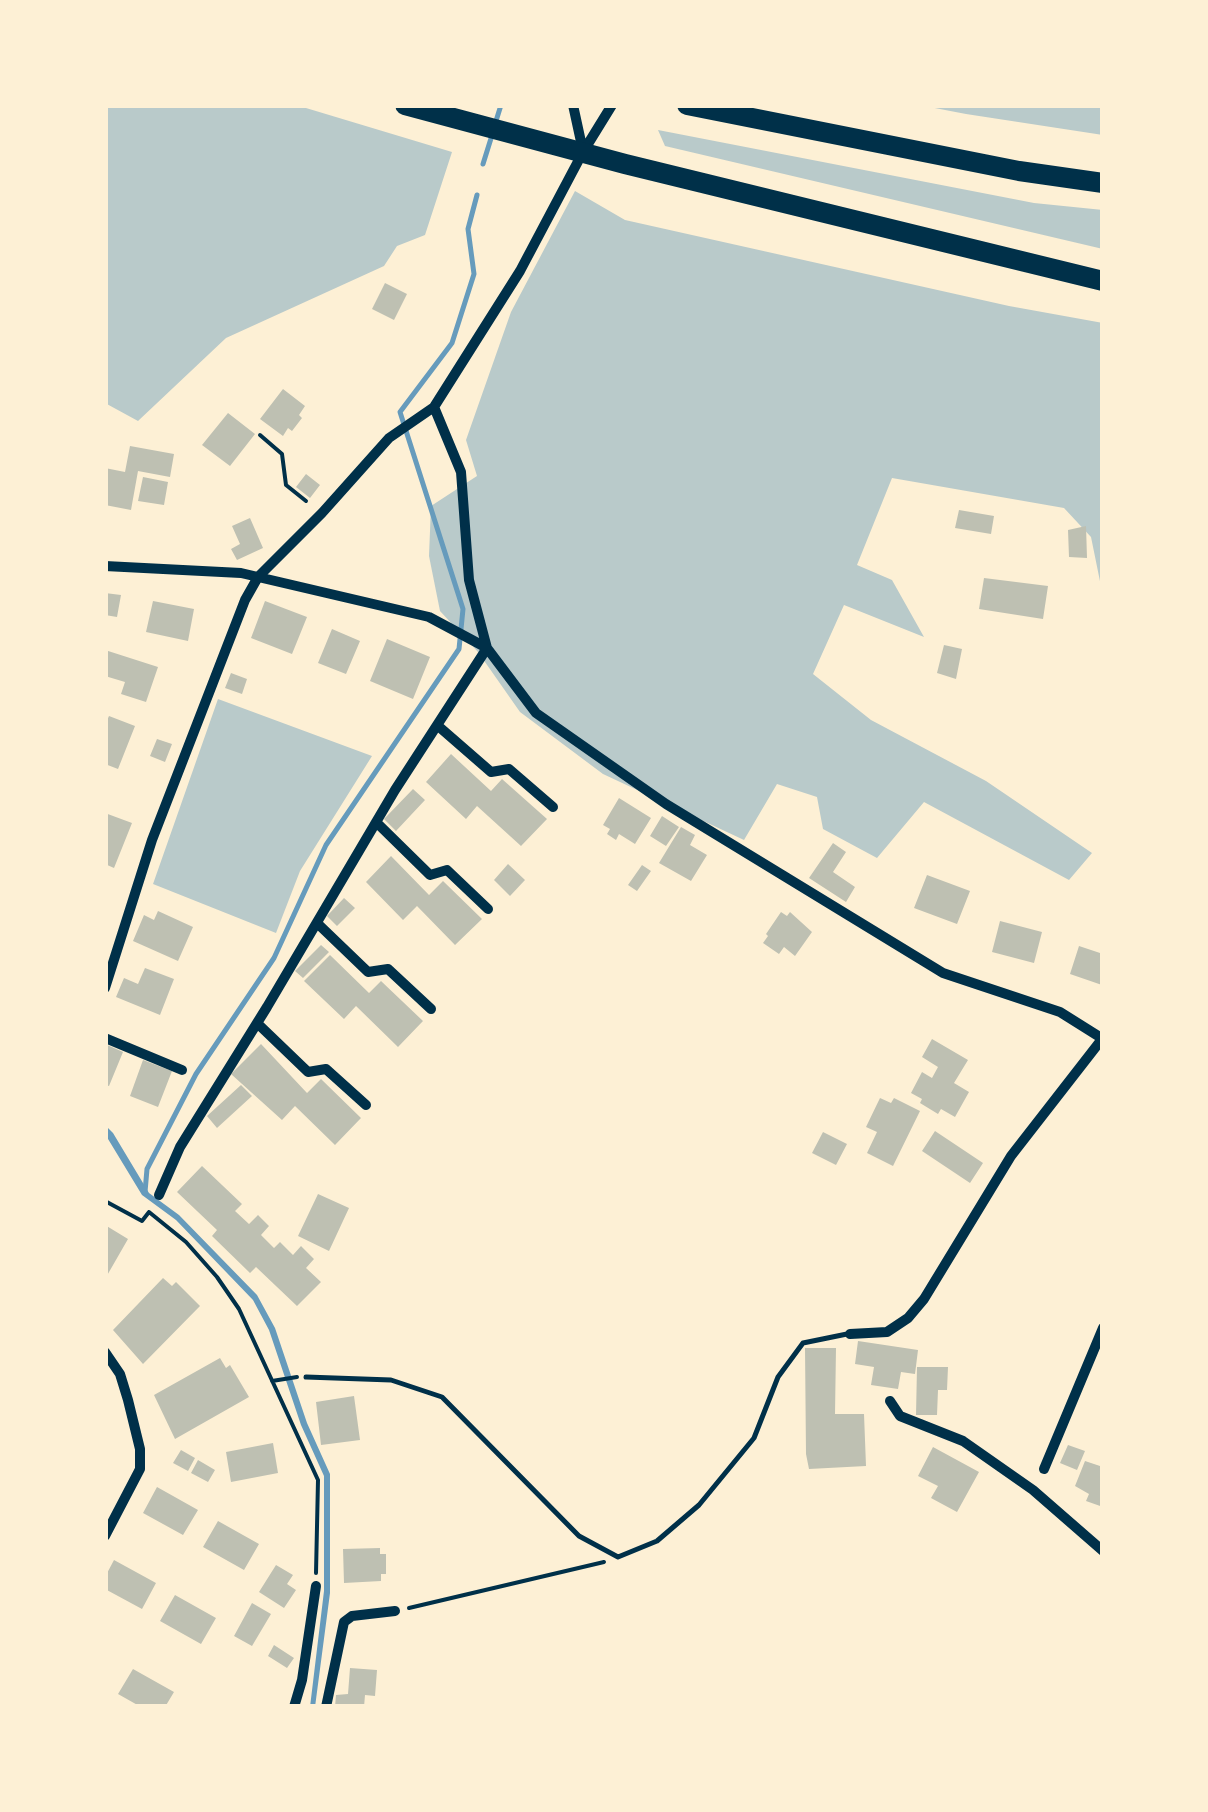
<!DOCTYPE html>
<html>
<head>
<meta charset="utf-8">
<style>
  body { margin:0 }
  #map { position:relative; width:1208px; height:1812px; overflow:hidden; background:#fdf0d5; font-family:"Nunito Sans",sans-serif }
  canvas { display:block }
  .frame { position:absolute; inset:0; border:108px solid #fdf0d5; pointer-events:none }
</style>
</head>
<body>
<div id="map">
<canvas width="1208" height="1812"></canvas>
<div class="frame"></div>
</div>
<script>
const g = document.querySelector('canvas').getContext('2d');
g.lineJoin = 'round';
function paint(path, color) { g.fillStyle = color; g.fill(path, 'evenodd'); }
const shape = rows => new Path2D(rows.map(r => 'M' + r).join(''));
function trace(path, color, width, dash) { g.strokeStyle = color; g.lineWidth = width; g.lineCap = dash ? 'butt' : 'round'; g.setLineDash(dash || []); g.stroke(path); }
paint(shape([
  [105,105,296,105,452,152,425,235,397,246,384,266,226,338,138,421,105,403],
  [919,105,1103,105,1103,135,966,114],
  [658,130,1034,203,1103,210,1103,249,665,146],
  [575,191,625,220,1009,306,1103,323,1103,596,1091,537,1064,508,892,478,857,565,892,580,924,637,844,605,813,674,871,720,986,781,1092,853,1069,880,924,802,877,858,823,829,817,797,777,784,744,840,603,774,520,712,478,652,440,611,429,556,431,506,477,476,466,440,511,312],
  [218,699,372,756,300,871,276,933,153,884]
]), '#b9caca');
paint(shape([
  [105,1125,113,1133,149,1193,179,1215,257,1295,275,1328,307,1423,330,1474,330,1593,315,1707,310,1707,324,1591,324,1476,301,1425,269,1330,253,1300,176,1220,142,1195,105,1134]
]), '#669bbc');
trace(shape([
  [496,121,501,105],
  [483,164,493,132],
  [145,1192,147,1169,196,1074,274,958,326,845,459,649,463,609,400,412,452,343,474,274,468,229,477,195]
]), '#669bbc', 5);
paint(shape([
  [385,283,407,294,394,320,372,309],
  [283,389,305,406,299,415,302,418,292,431,288,428,283,436,260,419],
  [228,413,255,434,230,466,202,445],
  [130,446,174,454,170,477,138,471,131,510,105,505,105,468,125,472],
  [306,474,320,485,310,498,296,487],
  [143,477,168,482,164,505,138,501],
  [959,510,994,516,991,534,955,528],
  [250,518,263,548,237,560,231,549,240,544,232,526],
  [1086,526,1087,558,1069,557,1068,530],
  [984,578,1048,586,1043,619,979,609],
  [105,593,121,595,117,617,105,615],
  [153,601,194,609,188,641,146,632],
  [265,601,307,617,292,654,251,638],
  [332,629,360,641,346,674,318,663],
  [387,639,430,657,413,699,370,681],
  [944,645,962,649,956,679,937,673],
  [105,650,158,667,146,702,121,694,125,682,105,676],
  [231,673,247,679,242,694,225,688],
  [109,716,135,726,118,769,105,764,105,725],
  [157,739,172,744,165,762,150,756],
  [451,754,491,791,502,779,547,819,521,846,477,806,466,819,426,782],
  [413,789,425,800,396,831,384,819],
  [619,798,651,818,635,844,619,834,616,840,607,834,610,829,603,825],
  [105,813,132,823,114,868,105,864],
  [662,816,679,827,666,846,650,836],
  [681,827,695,835,690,845,707,855,691,881,659,863],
  [833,843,846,852,833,872,855,887,846,902,809,878],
  [391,856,429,895,443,881,482,919,455,945,417,906,403,920,366,882],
  [508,864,525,880,510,896,494,880],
  [642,865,651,871,637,891,628,885],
  [927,875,970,891,957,924,914,908],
  [344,898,355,908,337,926,327,916],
  [158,911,193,927,178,961,133,941,144,915,154,920],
  [781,912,787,916,790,912,812,932,795,956,784,947,779,954,763,943,768,936,766,934],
  [1000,921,1042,932,1034,963,992,952],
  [321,945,329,952,303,978,295,971],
  [1079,946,1103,954,1102,985,1070,974],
  [330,955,369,993,381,981,423,1021,398,1047,356,1006,344,1019,304,981],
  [145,968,174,979,160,1015,116,997,124,978,138,984],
  [932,1039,968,1060,954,1083,969,1092,955,1117,941,1109,938,1114,920,1103,922,1099,911,1093,922,1072,932,1078,938,1067,922,1057],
  [105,1044,123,1052,109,1086,105,1085],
  [261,1044,307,1093,321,1079,361,1118,335,1145,295,1106,282,1120,231,1074],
  [143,1060,172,1071,158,1107,130,1096],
  [241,1085,252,1096,217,1128,207,1116],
  [880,1098,891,1103,894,1098,920,1111,893,1166,867,1153,877,1132,866,1127],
  [935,1131,983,1163,970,1183,922,1151],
  [823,1132,847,1144,836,1165,812,1153],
  [202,1166,242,1204,235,1211,249,1224,258,1215,269,1226,261,1235,274,1248,280,1242,293,1255,301,1246,314,1259,306,1268,321,1282,297,1306,256,1267,250,1273,212,1236,217,1230,177,1192],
  [318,1194,349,1208,329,1251,298,1236],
  [105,1225,128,1239,105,1279],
  [163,1278,172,1286,176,1282,200,1306,143,1364,113,1330],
  [858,1341,918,1350,915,1374,901,1372,898,1389,871,1385,874,1367,855,1364],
  [805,1348,836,1348,835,1414,864,1414,866,1466,809,1469,806,1454],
  [220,1358,226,1368,230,1365,249,1397,175,1439,154,1395],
  [917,1367,948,1367,947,1390,938,1390,937,1415,916,1415],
  [354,1396,360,1440,321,1445,316,1402],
  [273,1443,278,1473,231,1482,226,1452],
  [1068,1445,1085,1451,1077,1470,1060,1463],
  [933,1447,979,1472,957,1512,931,1498,938,1486,918,1476],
  [181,1450,195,1458,188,1471,173,1463],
  [198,1460,215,1470,208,1482,191,1473],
  [1085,1461,1103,1467,1103,1507,1086,1501,1089,1494,1075,1486],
  [157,1487,198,1510,183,1535,143,1513],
  [218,1521,259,1544,244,1570,203,1547],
  [380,1548,380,1554,386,1554,386,1574,381,1574,381,1581,344,1583,343,1549],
  [114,1560,156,1583,142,1609,105,1589,105,1577],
  [276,1565,293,1575,287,1584,296,1590,284,1608,259,1592],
  [175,1595,216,1618,201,1644,160,1621],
  [252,1603,271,1614,252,1646,234,1636],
  [274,1645,294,1658,287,1668,268,1656],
  [350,1668,377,1670,375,1696,365,1695,364,1707,335,1707,336,1695,348,1694],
  [133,1669,174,1692,165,1707,141,1707,118,1694]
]), '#bec0b2');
trace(shape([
  [260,435,282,454,286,485,306,501],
  [105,1201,142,1221,149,1212],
  [149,1212,186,1242,217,1277,239,1309,318,1480,316,1573],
  [272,1381,297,1377],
  [409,1608,604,1562]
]), '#003049', 4);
trace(shape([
  [1103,680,1103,709],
  [306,1377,391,1380,442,1397,579,1536,618,1557,657,1541,699,1505,754,1438,778,1377,803,1343,847,1334]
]), '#003049', 5);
trace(shape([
  [573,105,583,151],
  [434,407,520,271,583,152,612,105],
  [105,566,241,573,429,617,487,648,536,713,666,804,943,973,1060,1012,1103,1039],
  [437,725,491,772,509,769,553,807],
  [376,822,430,875,447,870,488,909],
  [317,923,368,972,388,969,431,1009],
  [105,988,152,840,245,600,258,577,322,513,389,438,434,407,461,472,469,580,487,648,395,790,267,1007,180,1147,159,1195],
  [257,1023,308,1072,326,1069,366,1105],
  [105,1038,182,1070],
  [850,1334,887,1332,908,1318,924,1299,1011,1156,1102,1039],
  [105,1352,120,1374,128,1400,140,1449,140,1469,105,1536],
  [890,1401,900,1416,963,1441,1033,1490,1103,1551],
  [1044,1469,1103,1328],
  [294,1707,302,1680,316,1586],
  [326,1707,344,1622,352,1616,395,1611]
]), '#003049', 10);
trace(shape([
  [405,105,625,164,1103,281],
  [687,105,1019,171,1103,183]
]), '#003049', 20);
</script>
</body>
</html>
